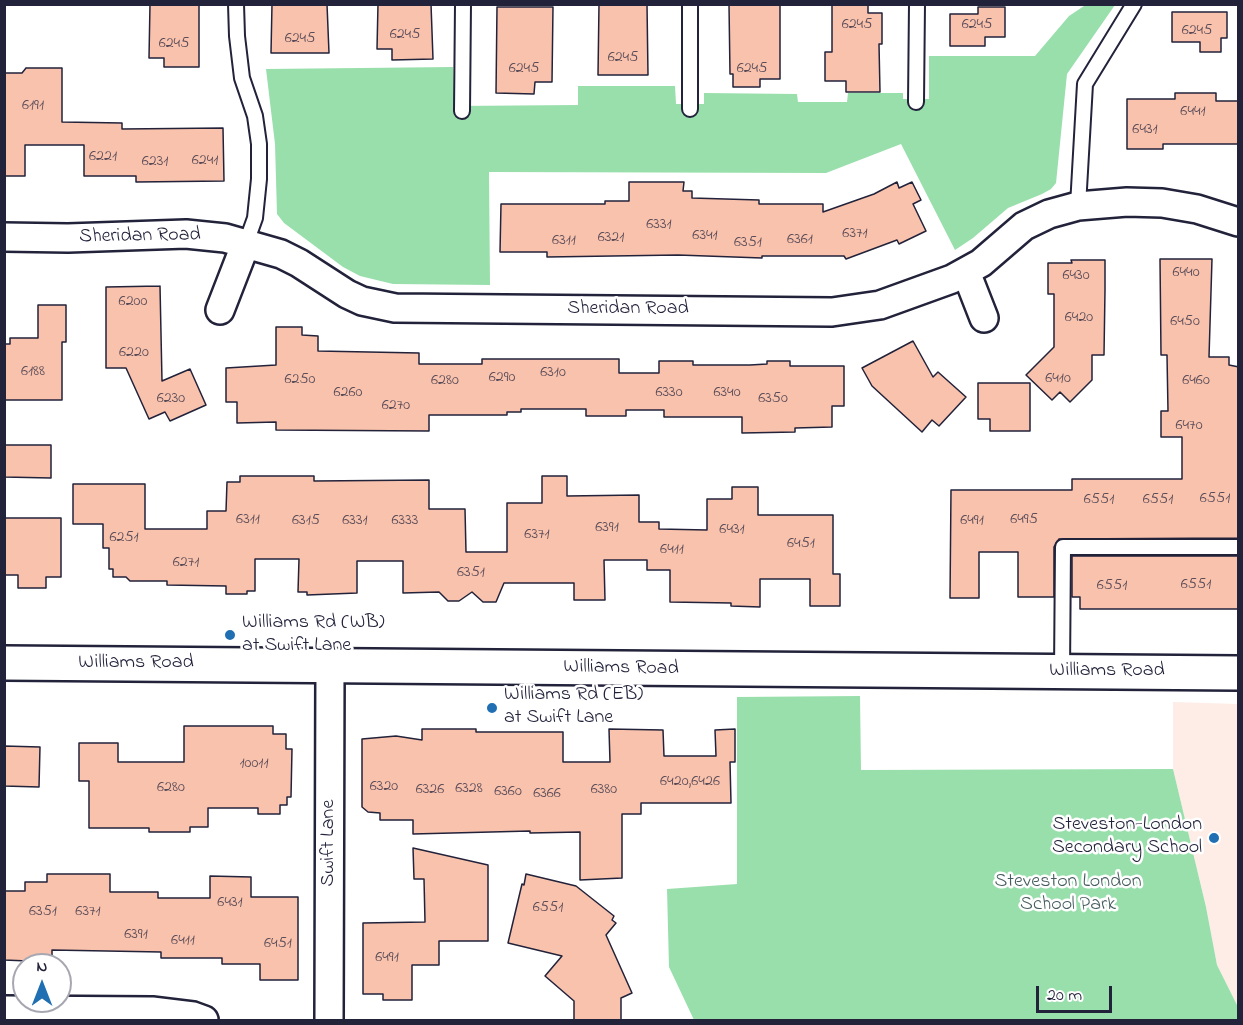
<!DOCTYPE html>
<html>
<head>
<meta charset="utf-8">
<style>
  body { margin:0 }
  #map { position:relative; width:1243px; height:1025px; overflow:hidden; background:#fff; font-family:"Indie Flower",sans-serif }
  canvas { display:block }
  .frame { position:absolute; inset:0; border:6px solid #22223b; pointer-events:none }
  .north { position:absolute; left:12px; top:953px; width:60px; height:60px; box-sizing:border-box; background:#fff; border:2px solid #a7a7b1; border-radius:50%; rotate:0deg; font-size:16px; font-weight:700; line-height:24px; text-align:center; color:#22223b }
  .north::after { content:''; display:block; margin:auto; width:21px; height:27px; background:#1f6fb2; clip-path:polygon(50% 0,100% 100%,50% 72%,0 100%) }
  .scale { position:absolute; left:1036px; top:986px; width:76px; height:27px; box-sizing:border-box; border:3px solid #22223b; border-top:0; padding-left:8px; font-size:18px; line-height:21px; white-space:nowrap; color:#22223b; -webkit-text-stroke:4px #fff; paint-order:stroke }
</style>
</head>
<body>
<div id="map">
<canvas width="1243" height="1025"></canvas>
<div class="frame"></div>
<div class="north">N</div>
<div class="scale">20 m</div>
</div>
<script>
const g = document.querySelector('canvas').getContext('2d');
g.lineJoin = 'round';
function paint(path, color) { g.fillStyle = color; g.fill(path, 'evenodd'); }
const shape = rows => new Path2D(rows.map(r => 'M' + r).join(''));
function trace(path, color, width, dash) { g.strokeStyle = color; g.lineWidth = width; g.lineCap = dash ? 'butt' : 'round'; g.setLineDash(dash || []); g.stroke(path); }
function write(font, color, halo, rows, align = 'center') {
  g.font = font + ' "Indie Flower",sans-serif'; g.lineWidth = 5; g.setLineDash([]); g.textBaseline = 'middle'; g.strokeStyle = halo; g.fillStyle = color; for (const [text, x, y, turn = 0] of rows) {
    g.save(); g.translate(x, y); g.rotate((+turn || 0) * Math.PI / 180); g.textAlign = isNaN(turn) ? turn : align; if (halo) g.strokeText(text, 0, 0); g.fillText(text, 0, 0); g.restore();
  }
}
paint(shape([
  [1173,702,1238,704,1238,1007,1217,965,1206,907,1173,769]
]), '#fdede6');
paint(shape([
  [1092,5,1115,5,1067,74,1056,183,1051,189,1042,194,1008,208,973,238,955,250,901,144,826,173,489,172,490,285,393,284,360,276,343,267,284,223,277,214,275,144,266,69,453,67,454,106,578,105,578,86,675,86,676,104,704,104,704,93,797,94,798,102,847,102,848,93,903,93,903,99,929,99,929,56,1035,56,1069,16,1084,6],
  [860,696,861,770,1173,769,1206,907,1217,965,1238,1007,1238,1020,694,1020,669,967,667,889,737,884,737,697]
]), '#99dfac');
const building = shape([
  [150,4,199,4,199,67,164,67,164,58,149,58,150,4],
  [272,4,327,4,329,53,271,53,272,4],
  [378,4,431,4,433,59,392,60,392,49,377,49,378,4],
  [599,4,647,4,648,75,598,75,599,4],
  [729,5,780,5,780,79,760,79,760,87,733,87,733,74,730,74,729,5],
  [832,5,868,5,868,13,882,13,882,44,879,44,880,92,846,92,846,81,825,81,825,52,832,52,832,5],
  [497,7,553,7,552,82,535,82,534,94,496,93,497,7],
  [978,7,1005,7,1005,37,985,37,985,46,950,46,950,14,978,14,978,7],
  [1172,12,1227,12,1227,38,1221,38,1221,52,1200,52,1200,42,1172,42,1172,12],
  [26,68,62,68,62,122,122,123,122,129,223,128,224,181,136,182,136,176,84,176,84,145,25,145,25,176,4,176,4,73,22,73,26,68],
  [1175,93,1216,93,1216,101,1239,101,1239,144,1163,144,1163,149,1127,149,1127,99,1175,99,1175,93],
  [629,182,684,182,683,191,692,191,692,198,759,200,759,204,823,204,823,212,874,194,897,182,899,188,912,182,921,200,913,204,926,231,899,244,897,240,846,259,844,256,762,256,762,258,678,255,547,257,547,252,500,252,501,204,605,204,605,201,629,201,629,182],
  [1160,259,1212,259,1209,357,1229,357,1229,365,1239,367,1239,538,1059,539,1054,547,1054,597,1018,597,1018,552,979,552,979,598,950,598,951,490,1072,490,1072,479,1182,479,1182,437,1161,437,1161,411,1168,411,1167,355,1161,355,1160,259],
  [1071,260,1105,260,1105,290,1104,355,1092,355,1092,380,1070,402,1060,392,1052,400,1026,375,1054,347,1054,294,1048,294,1048,263,1072,263,1071,260],
  [160,286,162,381,190,369,206,405,170,421,165,412,149,419,126,368,106,368,106,287,160,286],
  [38,305,66,305,66,342,62,342,62,400,4,400,4,344,10,344,10,338,38,338,38,305],
  [276,327,302,327,302,335,318,336,318,351,419,353,419,364,482,364,482,359,619,359,619,373,659,373,659,361,693,361,693,365,750,365,767,364,767,361,790,361,790,366,844,366,844,406,832,406,832,427,795,428,795,432,742,433,742,417,664,417,664,410,626,410,626,416,586,416,586,409,521,409,521,412,507,412,507,415,429,415,429,431,276,430,276,422,237,423,237,402,226,402,226,368,276,365,276,327],
  [913,341,933,377,938,372,966,397,939,426,932,420,922,432,872,386,862,368,913,341],
  [978,383,1030,383,1030,431,990,431,990,419,978,419,978,383],
  [4,445,51,445,51,478,4,477,4,445],
  [240,476,314,476,314,481,429,480,429,509,465,509,466,552,507,552,507,503,542,503,542,476,567,476,567,496,639,495,639,522,659,522,659,529,707,530,707,499,732,499,732,487,758,487,758,515,833,515,833,574,840,574,840,606,810,606,810,579,760,579,760,607,731,606,731,603,670,602,670,570,647,570,647,560,604,560,605,600,574,600,574,583,504,583,496,602,483,602,472,592,459,601,448,601,439,592,403,593,403,561,357,561,357,593,307,595,307,592,298,592,299,559,255,559,255,591,247,591,247,594,226,594,226,586,167,585,167,581,130,581,126,577,113,577,113,569,109,569,109,548,103,548,103,524,73,524,73,484,145,484,145,529,207,529,207,511,226,511,227,482,240,482,240,476],
  [4,518,61,518,61,577,46,577,46,588,18,588,18,575,4,575,4,518],
  [1072,556,1239,556,1239,609,1080,609,1080,597,1072,597,1072,556],
  [184,726,273,726,273,734,286,734,286,749,292,749,291,797,287,797,287,805,280,805,280,814,258,814,258,808,208,808,208,827,190,827,190,832,149,832,149,828,89,828,89,781,79,781,79,743,118,743,118,762,184,762,184,726],
  [422,729,476,729,476,732,563,732,563,762,610,762,609,729,663,730,664,756,716,756,715,730,735,729,735,762,730,762,731,803,641,803,641,814,622,814,622,878,580,880,580,832,530,833,530,831,413,834,413,820,380,820,380,813,368,812,362,807,362,739,396,736,422,740,422,729],
  [4,746,40,747,39,787,4,786,4,746],
  [413,848,488,865,488,941,439,941,439,965,412,965,412,1000,383,1000,383,994,363,994,363,923,425,922,424,879,414,879,413,848],
  [47,874,110,874,110,892,158,892,158,898,210,898,210,876,251,877,251,897,298,897,298,980,260,980,260,964,222,964,222,958,161,958,161,952,52,950,52,962,4,960,4,891,25,891,25,882,47,882,47,874],
  [526,874,576,886,614,916,612,920,616,923,606,935,632,993,621,998,621,1020,574,1020,574,1001,545,976,562,956,508,943,522,884,524,885,526,874]
]);
paint(building, '#f9c2ac');
trace(building, '#22223b', 1.5);
const lane = shape([
  [236,4,237,36,242,78,255,116,259,144,259,179,255,218,246,243],
  [690,4,690,109],
  [916,102,917,4],
  [462,111,463,4],
  [1078,206,1085,84,1134,4],
  [1062,672,1063,547,1238,547]
]);
const street = shape([
  [4,237,68,238,186,234,225,238,281,254,299,263,347,294,362,301,395,308,832,312,880,305,952,279,981,263,1024,226,1049,214,1078,206,1127,202,1162,203,1197,209,1238,222],
  [966,272,984,318],
  [220,310,246,243],
  [4,1010,152,1011,193,1016,204,1020],
  [329,1020,330,666]
]);
const secondary = shape([
  [4,663,1238,673]
]);
trace(lane, '#22223b', 18);
trace(street, '#22223b', 32);
trace(secondary, '#22223b', 38);
trace(lane, '#fff', 14);
trace(street, '#fff', 27);
trace(secondary, '#fff', 33);
for (const [x, y, r, color] of [
  [230,635,6,"#1f6fb2"],
  [492,708,6,"#1f6fb2"],
  [1214,838,6,"#1f6fb2"]
]) { const dot = new Path2D(); dot.arc(x, y, r, 0, 2 * Math.PI); g.fillStyle = color; g.fill(dot); trace(dot, '#fff', 2); }
write('16px', '#584a57', null, [
  ["6245",857,25],
  ["6245",977,25],
  ["6245",1197,31],
  ["6245",405,35],
  ["6245",300,39],
  ["6245",174,44],
  ["6245",623,58],
  ["6245",524,69],
  ["6245",752,69],
  ["6191",33,106],
  ["6441",1193,112],
  ["6431",1145,130],
  ["6221",103,157],
  ["6241",205,161],
  ["6231",155,162],
  ["6331",659,225],
  ["6371",855,234],
  ["6341",705,236],
  ["6321",611,238],
  ["6361",800,240],
  ["6311",564,241],
  ["6351",748,243],
  ["6440",1186,273],
  ["6430",1076,276],
  ["6200",133,302],
  ["6420",1079,318],
  ["6450",1185,322],
  ["6220",134,353],
  ["6188",33,372],
  ["6310",553,373],
  ["6290",502,378],
  ["6410",1058,379],
  ["6250",300,380],
  ["6280",445,381],
  ["6460",1196,381],
  ["6260",348,393],
  ["6330",669,393],
  ["6340",727,393],
  ["6230",171,399],
  ["6350",773,399],
  ["6270",396,406],
  ["6470",1189,426],
  ["6551",1215,499],
  ["6551",1099,500],
  ["6551",1158,500],
  ["6311",248,520],
  ["6495",1024,520],
  ["6315",306,521],
  ["6331",355,521],
  ["6333",405,521],
  ["6491",972,521],
  ["6391",607,528],
  ["6431",732,530],
  ["6371",537,535],
  ["6251",124,538],
  ["6451",801,544],
  ["6411",672,550],
  ["6271",186,563],
  ["6351",471,573],
  ["6551",1196,585],
  ["6551",1112,586],
  ["10011",254,764],
  ["6420,6426",690,782],
  ["6320",384,787],
  ["6280",171,788],
  ["6328",469,789],
  ["6326",430,790],
  ["6380",604,790],
  ["6360",508,792],
  ["6366",547,794],
  ["6431",230,903],
  ["6551",548,908],
  ["6351",43,912],
  ["6371",88,912],
  ["6391",136,935],
  ["6411",183,941],
  ["6451",278,944],
  ["6491",387,958]
]);
write('20px', '#22223b', '#fff', [
  ["Sheridan Road",140,237,-1],
  ["Sheridan Road",628,310],
  ["Williams Road",136,664],
  ["Williams Road",621,669,1],
  ["Williams Road",1107,672],
  ["Swift Lane",330,843,-90]
]);
write('20px', '#22223b', '#fff', [
  ["Williams Rd (WB)",242,624],
  ["at Swift Lane",242,647],
  ["Williams Rd (EB)",504,696],
  ["at Swift Lane",504,719],
  ["Steveston-London",1202,826,"right"],
  ["Secondary School",1202,849,"right"]
], 'left');
write('20px', '#465b5d', '#fff', [
  ["Steveston London",1068,883],
  ["School Park",1068,906]
]);
</script>
</body>
</html>
